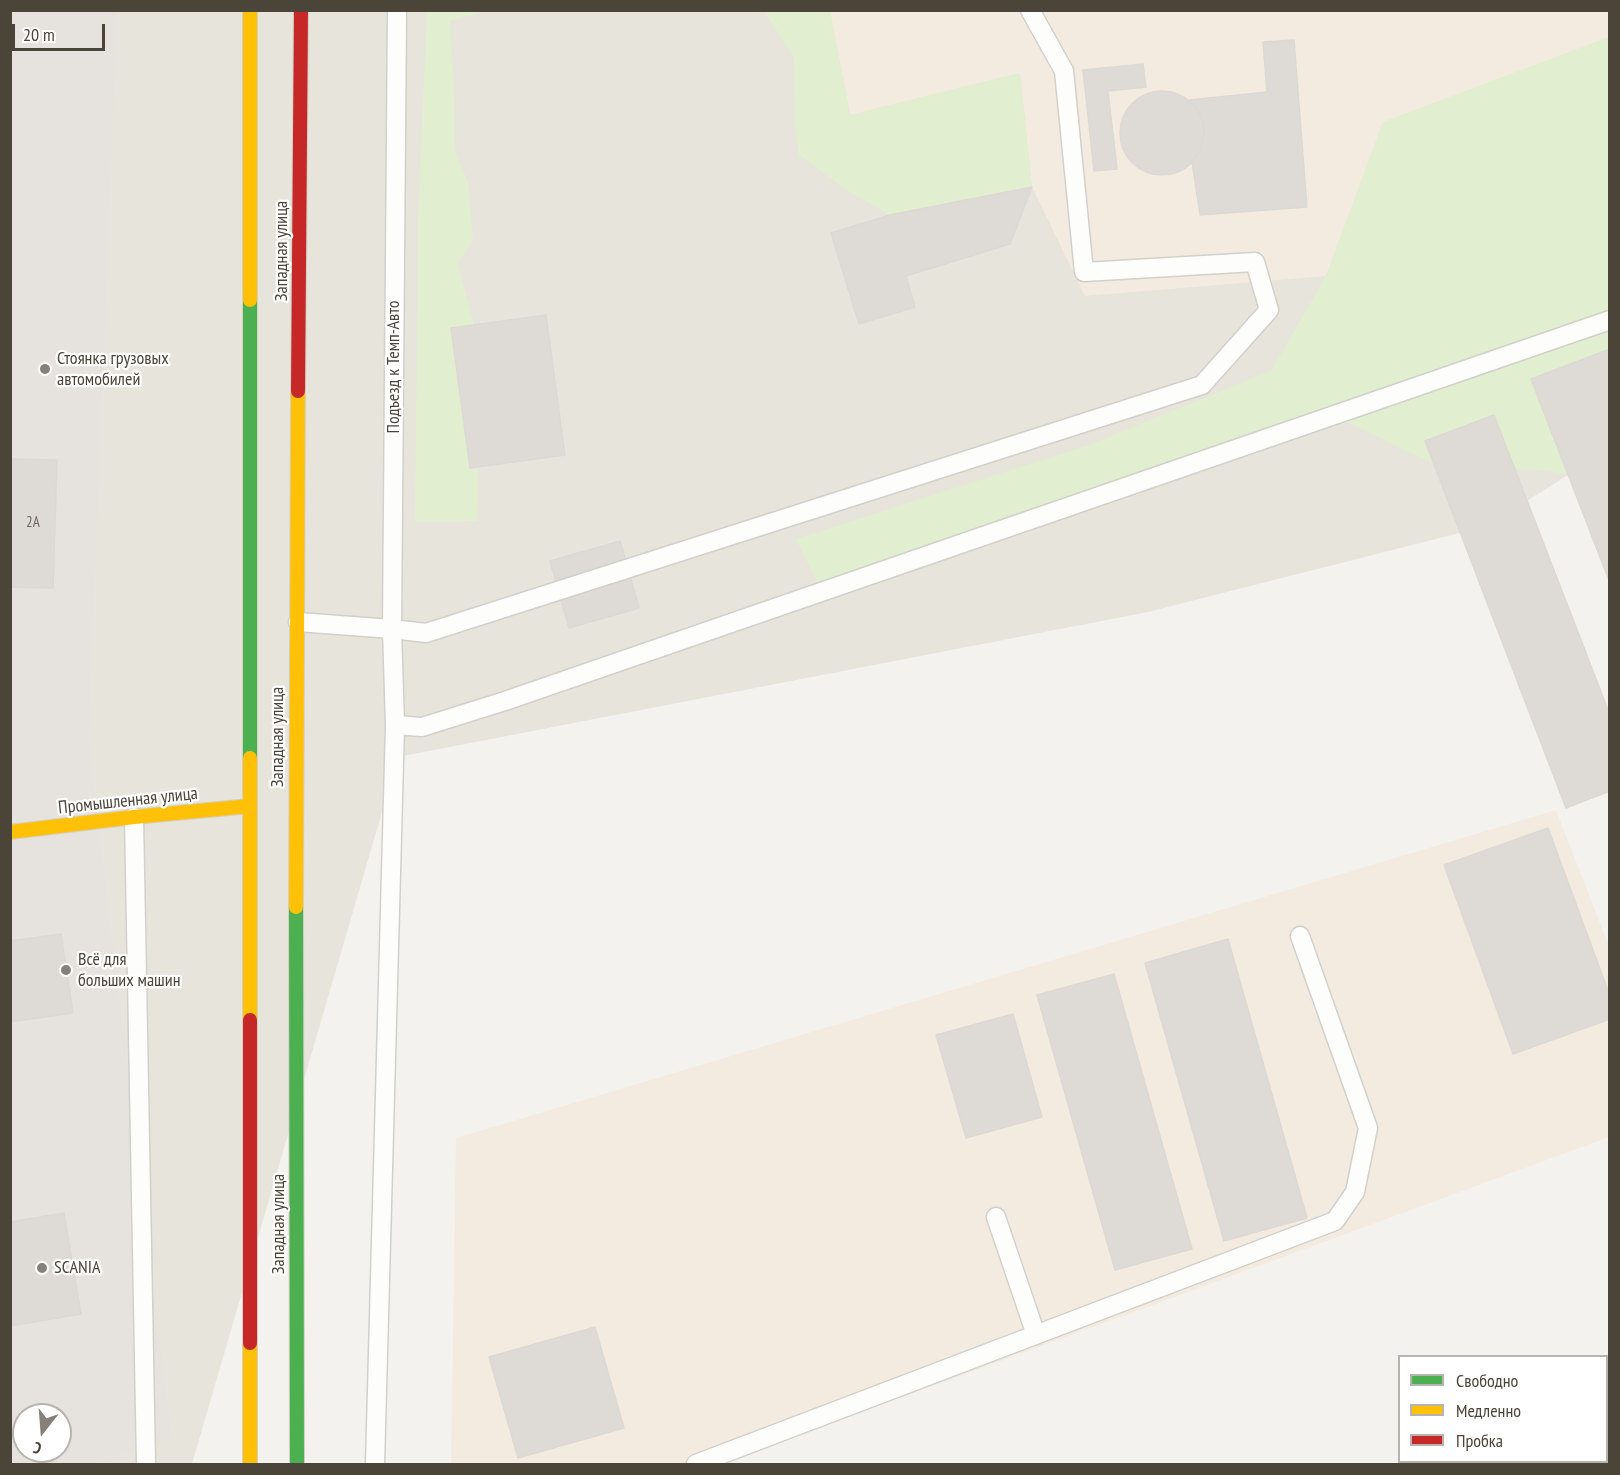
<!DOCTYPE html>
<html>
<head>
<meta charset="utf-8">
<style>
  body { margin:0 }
  #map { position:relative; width:1620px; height:1475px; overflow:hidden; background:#f4f2ee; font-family:"PT Sans Narrow",sans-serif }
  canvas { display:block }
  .frame { position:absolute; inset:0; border:12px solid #4b4439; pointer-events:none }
  .legend { position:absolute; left:1398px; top:1355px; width:210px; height:108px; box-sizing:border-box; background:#fff; border:2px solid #b7b4b0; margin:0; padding:8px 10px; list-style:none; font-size:18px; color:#4b4439 }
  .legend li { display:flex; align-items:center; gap:12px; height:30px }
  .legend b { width:30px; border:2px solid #b7b4b0 }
  .north { position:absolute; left:12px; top:1403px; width:60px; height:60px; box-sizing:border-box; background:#fff; border:2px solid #b7b4b0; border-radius:50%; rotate:197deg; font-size:16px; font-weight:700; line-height:24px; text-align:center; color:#4b4439 }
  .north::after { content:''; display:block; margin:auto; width:21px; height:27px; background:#868178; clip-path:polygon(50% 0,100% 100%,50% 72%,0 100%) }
  .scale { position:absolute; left:12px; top:24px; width:93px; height:27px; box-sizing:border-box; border:3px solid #4b4439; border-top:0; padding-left:8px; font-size:18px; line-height:21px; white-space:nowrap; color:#4b4439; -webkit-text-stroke:4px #fff; paint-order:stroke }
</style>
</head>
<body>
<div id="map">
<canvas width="1620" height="1475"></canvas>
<div class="frame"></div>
<ul class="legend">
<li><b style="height:8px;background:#4caf50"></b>Свободно</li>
<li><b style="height:8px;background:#ffc107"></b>Медленно</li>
<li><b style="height:8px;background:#c62828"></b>Пробка</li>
</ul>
<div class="north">С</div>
<div class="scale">20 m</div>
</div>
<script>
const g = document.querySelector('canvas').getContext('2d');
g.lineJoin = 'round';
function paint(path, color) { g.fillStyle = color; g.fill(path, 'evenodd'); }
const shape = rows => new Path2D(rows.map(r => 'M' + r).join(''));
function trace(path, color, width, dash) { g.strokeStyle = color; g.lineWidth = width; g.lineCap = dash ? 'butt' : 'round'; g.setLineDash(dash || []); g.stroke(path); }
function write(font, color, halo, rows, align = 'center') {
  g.font = font + ' "PT Sans Narrow",sans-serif'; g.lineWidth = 4.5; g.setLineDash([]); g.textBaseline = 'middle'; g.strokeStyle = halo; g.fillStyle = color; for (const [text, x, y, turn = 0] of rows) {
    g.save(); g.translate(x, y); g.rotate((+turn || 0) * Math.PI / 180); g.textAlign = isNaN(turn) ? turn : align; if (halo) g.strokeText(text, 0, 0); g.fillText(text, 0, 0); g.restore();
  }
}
paint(shape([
  [10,11,1609,11,1609,449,1487,526,1148,612,398,757,192,1464,11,1464],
  [24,1415,60,1415,60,1451,24,1451]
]), '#e7e4dc');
paint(shape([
  [1609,10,1610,37,1384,122,1326,276,1085,296,1032,187,1020,73,850,115,830,11],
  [1556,810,1609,946,1609,1137,721,1464,451,1464,456,1138]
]), '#f3ebdf');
paint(shape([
  [10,11,117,11,88,741,171,1437,89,1464,11,1464],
  [24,1415,60,1415,60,1451,24,1451]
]), '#e6e2de');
paint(shape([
  [427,11,486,11,450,21,454,93,455,150,468,182,473,240,458,264,474,325,451,328,470,468,478,467,477,521,415,522,418,218],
  [764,11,830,11,850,115,1020,73,1032,187,890,215,845,189,799,155,795,124,794,58],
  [1609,37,1609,483,1543,470,1438,466,1333,415,818,584,796,539,1086,446,1271,371,1326,276,1383,122]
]), '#e1eecf');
paint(shape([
  [11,73,83,78,74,659,11,663]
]), '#e6e3df');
const building = shape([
  [1294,40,1307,207,1200,215,1192,162,1200,151,1204,137,1204,124,1198,110,1189,100,1267,92,1263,42,1294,40],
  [1143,64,1146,87,1108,91,1117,169,1094,171,1083,70,1143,64],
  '1120 133a42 42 0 1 1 84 0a42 42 0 1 1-84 0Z',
  [1032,187,1010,244,906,276,915,307,859,324,831,233,890,215,1032,187],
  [546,315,565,455,470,468,451,328,546,315],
  [1610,349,1610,583,1531,379,1610,349],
  [1494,415,1610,715,1610,791,1566,808,1425,441,1494,415],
  [10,459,57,460,53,588,10,587,10,459],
  [620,541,639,608,569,628,550,561,620,541],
  [1548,828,1610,996,1610,1019,1513,1054,1444,865,1548,828],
  [61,934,73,1013,10,1022,10,941,61,934],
  [1228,939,1307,1218,1224,1241,1145,963,1228,939],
  [1114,974,1192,1249,1115,1270,1037,995,1114,974],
  [1013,1014,1042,1117,966,1138,936,1035,1013,1014],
  [64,1213,81,1314,10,1326,10,1222,64,1213],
  [595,1327,624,1428,518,1458,489,1357,595,1327]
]);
paint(building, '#dedbd6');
trace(building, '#dcd9d4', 1.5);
const lane = shape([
  [1030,10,1064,71,1084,272,1255,262,1269,310,1202,385,426,633,392,629,395,725,422,727,505,701,1610,320],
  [298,622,392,629,397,10],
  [134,817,146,1464],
  [996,1217,1036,1335],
  [375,1464,395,725],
  [696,1464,1335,1221,1355,1192,1368,1128,1300,936]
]);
const fast = shape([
  [250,300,250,758],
  [296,907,297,1464]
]);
const slow = shape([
  [250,10,250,300],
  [250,758,250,1020],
  [10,832,134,817,250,806],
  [296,907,298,391],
  [250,1343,250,1464]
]);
const jam = shape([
  [298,391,301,10],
  [250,1020,250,1343]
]);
trace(lane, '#d2d0cb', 21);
trace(fast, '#d3cfc5', 16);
trace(slow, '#d3cfc5', 16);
trace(jam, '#d3cfc5', 16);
trace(lane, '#fdfdfc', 18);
trace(fast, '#4caf50', 14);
trace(slow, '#ffc107', 14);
trace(jam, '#c62828', 14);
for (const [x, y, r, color] of [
  [45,369,6,"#868178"],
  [66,970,6,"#868178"],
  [42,1268,6,"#868178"]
]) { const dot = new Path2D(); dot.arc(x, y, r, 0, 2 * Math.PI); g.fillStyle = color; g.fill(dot); trace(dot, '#fff', 2); }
write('15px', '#706a61', null, [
  ["2А",33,523]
]);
write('18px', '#4b4439', '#fff', [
  ["Западная улица",282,251,-90],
  ["Подъезд к Темп-Авто",394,367,-90],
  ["Западная улица",278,737,-90],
  ["Промышленная улица",128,801,-6],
  ["Западная улица",279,1224,-90]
]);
write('18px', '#4b4439', '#fff', [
  ["Стоянка грузовых",57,359],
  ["автомобилей",57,380],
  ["Всё для",78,960],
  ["больших машин",78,981],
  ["SCANIA",54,1268]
], 'left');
</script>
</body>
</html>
